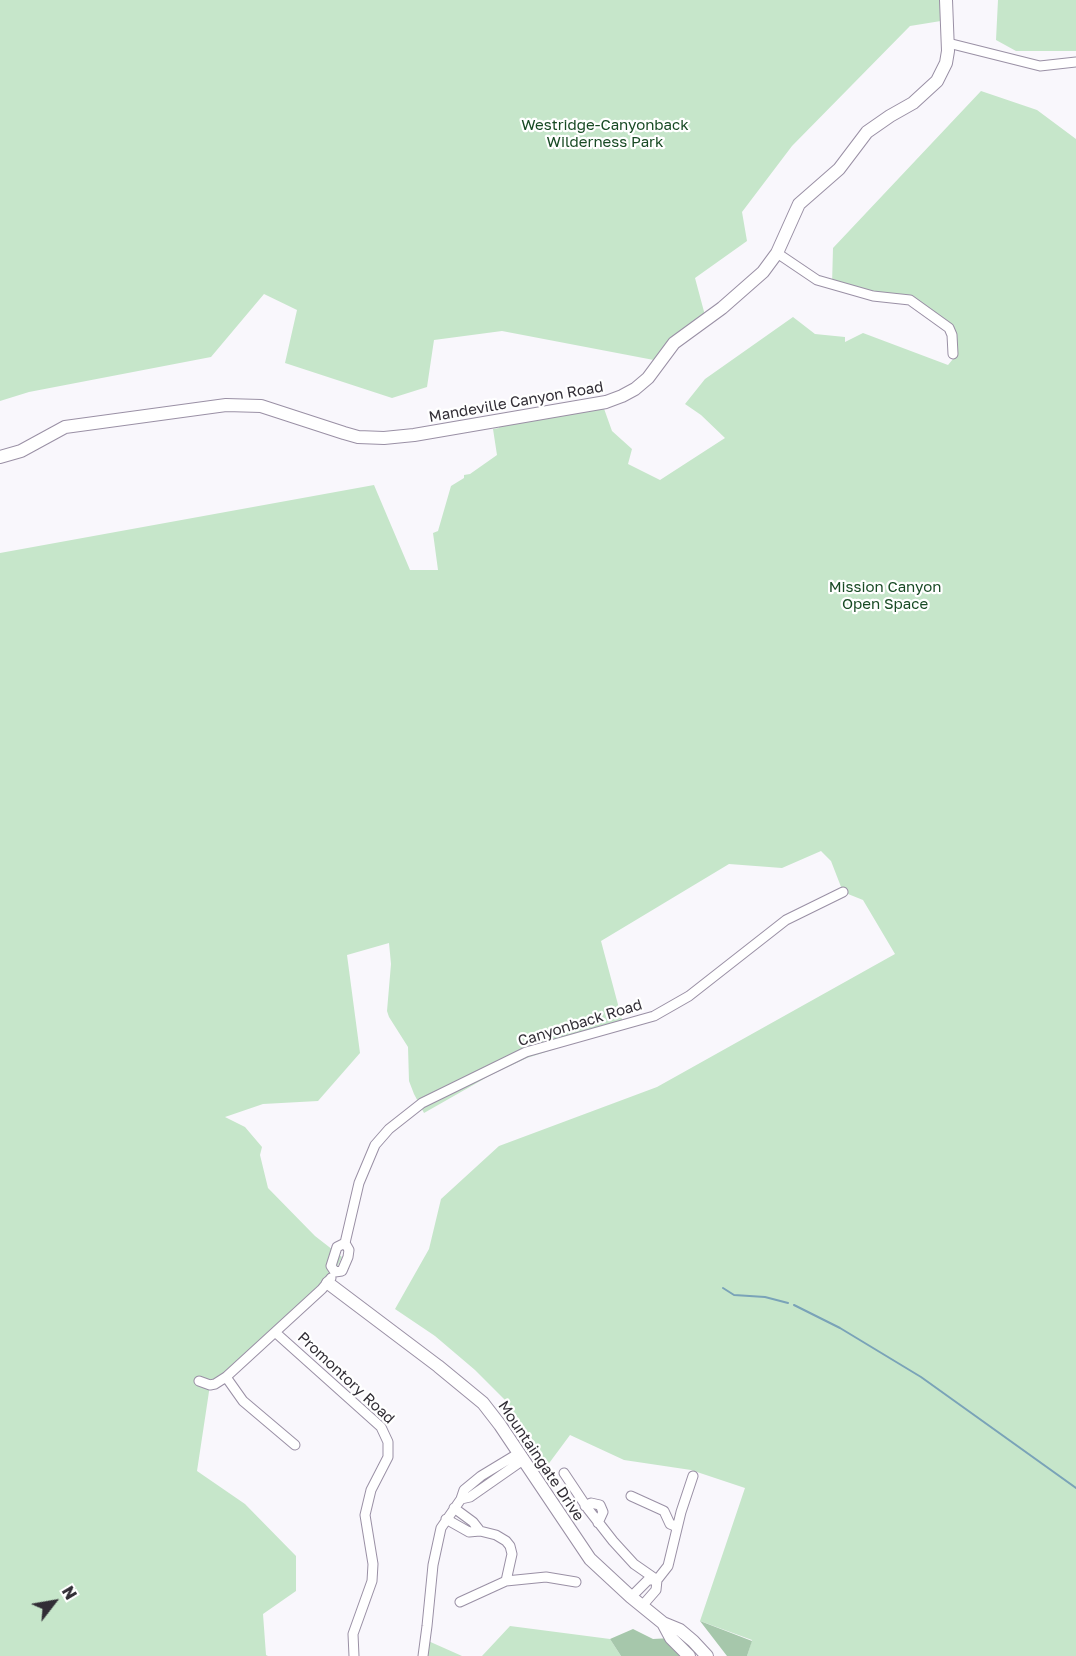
<!DOCTYPE html>
<html>
<head>
<meta charset="utf-8">
<style>
  body { margin:0 }
  #map { position:relative; width:1076px; height:1656px; overflow:hidden; background:#f9f7fc; font-family:"Golos Text",sans-serif }
  canvas { display:block }
  .north { position:absolute; left:24px; top:1572px; width:60px; height:60px; -webkit-text-stroke:4px #fff; paint-order:stroke; rotate:59deg; font-size:16px; font-weight:700; line-height:24px; text-align:center; color:#322e36 }
  .north::after { content:''; display:block; margin:auto; width:21px; height:27px; background:#322e36; clip-path:polygon(50% 0,100% 100%,50% 72%,0 100%) }
</style>
</head>
<body>
<div id="map">
<canvas width="1076" height="1656"></canvas>
<div class="north">N</div>
</div>
<script>
const g = document.querySelector('canvas').getContext('2d');
g.lineJoin = 'round';
function paint(path, color) { g.fillStyle = color; g.fill(path, 'evenodd'); }
const shape = rows => new Path2D(rows.map(r => 'M' + r).join(''));
function trace(path, color, width, dash) { g.strokeStyle = color; g.lineWidth = width; g.lineCap = dash ? 'butt' : 'round'; g.setLineDash(dash || []); g.stroke(path); }
function write(font, color, halo, rows, align = 'center') {
  g.font = font + ' "Golos Text",sans-serif'; g.lineWidth = 4.5; g.setLineDash([]); g.textBaseline = 'middle'; g.strokeStyle = halo; g.fillStyle = color; for (const [text, x, y, turn = 0] of rows) {
    g.save(); g.translate(x, y); g.rotate((+turn || 0) * Math.PI / 180); g.textAlign = isNaN(turn) ? turn : align; if (halo) g.strokeText(text, 0, 0); g.fillText(text, 0, 0); g.restore();
  }
}
paint(shape([
  [0,0,946,0,947,20,910,26,792,146,742,212,747,241,695,278,706,319,659,361,502,331,434,340,427,387,392,398,285,363,297,310,264,294,211,357,29,392,0,401],
  [998,0,1076,0,1076,51,1016,51,996,40],
  [981,91,1037,110,1076,139,1076,1656,747,1656,752,1640,700,1621,745,1488,691,1470,624,1460,570,1435,547,1466,530,1436,507,1402,475,1370,435,1336,395,1309,429,1249,441,1199,499,1146,657,1087,895,954,863,900,843,892,831,861,821,851,782,868,729,864,601,941,624,1027,527,1058,489,1076,424,1113,414,1094,409,1081,408,1047,389,1017,387,1011,391,964,389,943,347,955,360,1053,318,1101,263,1104,225,1117,245,1127,262,1147,260,1155,268,1188,315,1236,342,1257,335,1271,322,1289,210,1385,197,1471,245,1504,296,1556,296,1591,263,1614,266,1655,268,1656,0,1656,0,553,374,485,410,570,438,570,433,533,438,531,451,486,464,478,464,475,470,474,497,455,493,429,499,428,498,420,602,403,612,431,632,449,628,464,660,480,725,438,701,415,685,404,705,379,793,317,815,334,845,337,845,342,863,333,948,365,953,359,954,347,952,335,917,305,832,285,833,248],
  [510,1626,610,1639,621,1656,482,1656],
  [426,1640,462,1656,423,1656]
]), '#c6e6ca');
paint(shape([
  [700,1621,752,1641,747,1656,727,1656],
  [633,1629,653,1639,671,1638,689,1656,621,1656,610,1639]
]), '#a6c7ab');
trace(shape([
  [723,1288,734,1295,765,1297,788,1303],
  [794,1305,840,1328,921,1377,1076,1488]
]), '#7aa3b8', 2);
const minor = shape([
  [948,43,1040,66,1076,62],
  [777,253,817,280,873,296,910,300,949,328,952,335,953,354],
  [345,1243,337,1247,331,1266,335,1272,342,1271,348,1257,349,1250,345,1243,359,1183,375,1145,389,1129,422,1103,526,1052,654,1016,689,996,786,920,843,892],
  [276,1333,381,1427,388,1442,388,1457,371,1490,365,1515,373,1564,372,1581,353,1634,354,1656],
  [226,1377,243,1401,295,1445],
  [199,1381,210,1385,215,1384,226,1377,322,1289,331,1278],
  [564,1473,588,1509,613,1541,634,1564,657,1580],
  [631,1496,664,1511,670,1524,677,1527],
  [461,1499,470,1497,523,1460],
  [585,1506,591,1503,600,1505,603,1512,598,1523],
  [454,1508,473,1522,480,1531],
  [446,1519,469,1532,480,1531,496,1535,506,1541,510,1546,512,1554,506,1581],
  [631,1597,648,1580,657,1580],
  [460,1602,506,1581,546,1577,576,1582],
  [642,1606,656,1590,657,1580,668,1566,681,1512,693,1476],
  [423,1656,427,1626,433,1565,441,1528,461,1499,464,1490,481,1476,519,1453]
]);
const tertiary = shape([
  [0,457,21,451,65,427,226,405,261,406,344,433,358,437,384,438,414,435,606,402,622,396,635,389,648,378,674,343,722,308,763,272,777,253,799,204,839,169,867,132,890,116,913,103,937,81,946,63,948,51,946,0],
  [328,1283,438,1366,483,1403,500,1425,590,1559,631,1597,663,1623,680,1630,693,1641,707,1656],
  [663,1623,671,1638,689,1656]
]);
trace(minor, '#9a90a5', 11);
trace(tertiary, '#9a90a5', 14);
trace(minor, '#fff', 9);
trace(tertiary, '#fff', 12);
write('15px', '#184a24', '#fff', [
  ["Westridge-Canyonback",605,125],
  ["Wilderness Park",605,142],
  ["Mission Canyon",885,587],
  ["Open Space",885,604]
]);
write('15px', '#322e36', '#fff', [
  ["Mandeville Canyon Road",516,402,-10],
  ["Canyonback Road",580,1023,-17],
  ["Promontory Road",346,1378,43],
  ["Mountaingate Drive",541,1461,56]
]);
</script>
</body>
</html>
